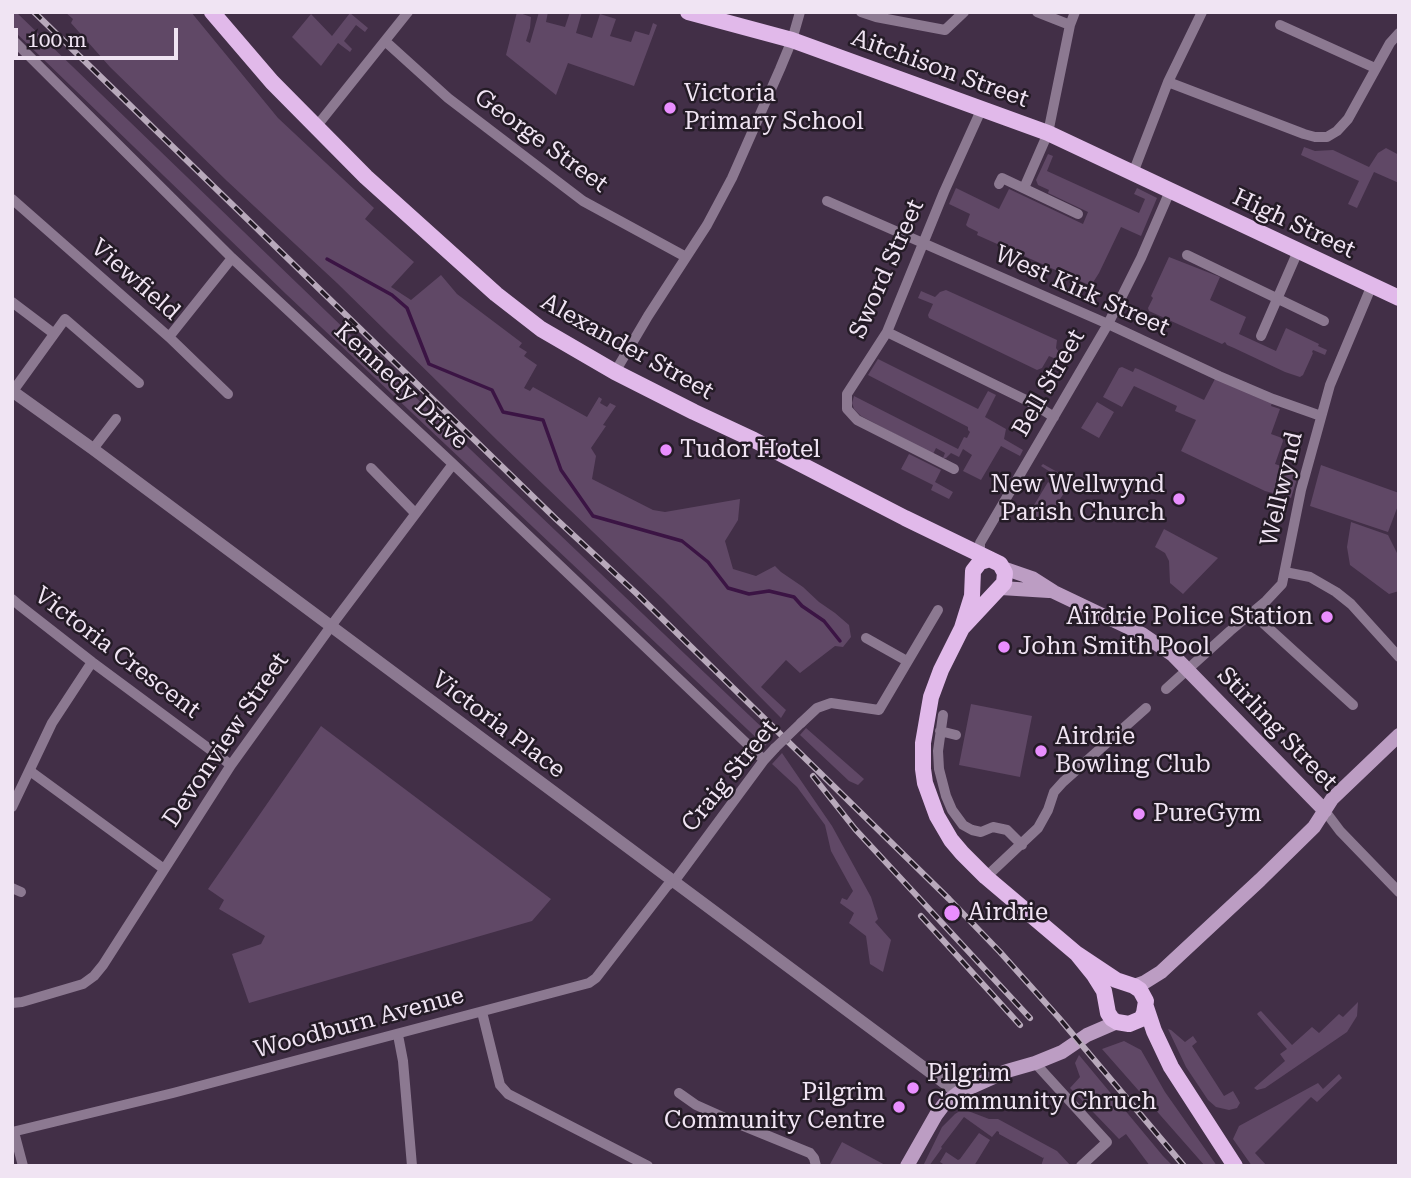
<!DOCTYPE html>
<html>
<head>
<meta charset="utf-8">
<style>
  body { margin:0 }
  #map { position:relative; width:1411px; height:1178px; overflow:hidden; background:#422f47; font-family:"Roboto Serif",serif }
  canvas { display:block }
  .frame { position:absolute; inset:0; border:14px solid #f0e4f3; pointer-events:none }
  .scale { position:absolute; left:14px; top:28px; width:164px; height:32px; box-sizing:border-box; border:4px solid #f0e4f3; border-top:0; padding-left:9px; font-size:21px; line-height:24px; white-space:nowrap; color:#f0e4f3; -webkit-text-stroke:5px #241b26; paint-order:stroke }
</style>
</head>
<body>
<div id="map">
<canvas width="1411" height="1178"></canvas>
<div class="frame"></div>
<div class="scale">100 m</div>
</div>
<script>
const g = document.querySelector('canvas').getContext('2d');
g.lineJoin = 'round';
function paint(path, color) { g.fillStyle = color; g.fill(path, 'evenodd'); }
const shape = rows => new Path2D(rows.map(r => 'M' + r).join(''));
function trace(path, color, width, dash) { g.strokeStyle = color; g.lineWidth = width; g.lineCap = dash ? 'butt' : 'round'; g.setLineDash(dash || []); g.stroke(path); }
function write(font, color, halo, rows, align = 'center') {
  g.font = font + ' "Roboto Serif",serif'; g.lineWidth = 5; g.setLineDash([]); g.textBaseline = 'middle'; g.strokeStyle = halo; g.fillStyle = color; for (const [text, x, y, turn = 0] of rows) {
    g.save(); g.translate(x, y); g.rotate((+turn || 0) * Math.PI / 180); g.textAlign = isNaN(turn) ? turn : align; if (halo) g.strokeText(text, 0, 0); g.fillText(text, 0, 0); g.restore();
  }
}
paint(shape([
  [12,12,16,12,385,368,772,737,765,746,286,294,12,29],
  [65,12,191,12,278,118,374,208,365,219,414,262,391,287,411,300,441,275,457,294,522,343,519,347,527,352,524,356,537,365,524,388,530,391,533,387,587,417,599,397,602,399,600,403,607,407,610,403,616,406,603,425,606,426,591,448,596,456,592,479,653,510,665,512,740,499,738,520,725,541,733,569,756,576,775,566,781,572,803,587,819,602,835,613,849,625,851,637,843,647,835,646,800,673,786,660,761,687,786,710,781,718,663,599,498,441,337,283,227,181,110,67,71,23,73,19],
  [517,12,531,17,530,28,526,41,530,43,539,12,548,12,546,22,565,27,570,12,582,12,576,33,592,38,600,14,616,19,610,36,631,42,635,31,649,35,653,23,657,25,634,86,568,63,556,95,506,55],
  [350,13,368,28,365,32,356,25,344,41,352,49,350,52,338,43,321,66,292,37,311,14,332,36],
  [1304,147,1315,151,1333,150,1369,167,1378,153,1386,148,1399,155,1399,183,1374,172,1357,208,1348,204,1359,181,1301,155],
  [1048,154,1053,156,1047,171,1139,213,1145,199,1134,194,1137,188,1157,198,1141,236,1121,227,1099,273,1092,284,1089,285,977,235,978,232,968,227,966,225,970,214,949,204,956,188,999,209,1009,189,1083,224,1088,212,1048,193,1049,190,1038,185,1036,180],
  [1169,257,1220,277,1210,300,1246,317,1239,334,1276,351,1286,328,1319,344,1318,346,1327,350,1325,355,1313,350,1312,352,1313,353,1303,375,1300,377,1285,372,1234,348,1227,345,1225,342,1222,344,1149,311,1148,308,1153,298,1151,296],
  [946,290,1057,340,1056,348,1061,355,1058,360,1049,356,1042,368,1037,370,929,318,928,315,933,304,918,298,921,291,935,297,940,292],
  [878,359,978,409,988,391,996,395,985,417,1006,429,1004,439,1023,450,1020,456,1001,446,981,480,963,471,972,455,963,449,959,457,951,453,946,458,943,458,945,453,936,448,933,454,861,416,854,409,852,403,854,396,958,449,964,437,967,438,970,432,968,430,968,427,868,375],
  [1122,367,1133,372,1135,368,1138,369,1204,400,1217,375,1273,399,1271,406,1280,409,1271,434,1282,438,1283,441,1275,464,1299,472,1291,498,1265,491,1181,451,1196,420,1175,411,1177,406,1134,386,1122,407,1103,397,1119,368],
  [1097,402,1114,412,1099,438,1081,428],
  [909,454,941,470,935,482,953,492,949,499,931,490,933,485,901,469],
  [1043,464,1059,473,1064,493,1045,522,1018,507,1019,504,1031,510,1048,482,1053,485,1058,477,1041,466],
  [1321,465,1399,493,1399,503,1388,532,1310,506],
  [1351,522,1388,535,1399,557,1399,591,1389,594,1350,565,1347,547],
  [1164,529,1218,558,1183,594,1170,583,1169,561,1165,553,1155,547],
  [971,704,1032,716,1020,777,959,765],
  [321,726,551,899,532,921,249,1003,232,954,261,944,265,936,219,909,224,900,208,889],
  [806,728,864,779,858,785,849,781,800,735],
  [782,753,832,826,871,897,878,919,875,922,891,940,883,972,870,964,866,936,849,923,854,913,840,903,842,898,847,900,853,891,831,851,825,825,797,787,772,764],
  [1358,1002,1357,1016,1347,1032,1265,1088,1257,1090,1254,1088,1285,1061,1280,1054,1287,1049,1257,1014,1259,1012,1261,1011,1292,1045,1312,1027,1319,1033,1339,1014,1343,1017],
  [1168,1029,1171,1030,1185,1042,1193,1036,1197,1042,1192,1046,1224,1096,1233,1091,1240,1103,1237,1108,1229,1110,1216,1107,1208,1100,1186,1067],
  [1124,1041,1141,1050,1165,1092,1217,1166,1205,1166,1102,1049],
  [1079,1055,1163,1156,1173,1166,1150,1166,1126,1134,1119,1139,1070,1088,1080,1077,1075,1063],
  [1339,1074,1342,1078,1317,1102,1311,1097,1255,1153,1267,1166,1252,1166,1233,1139,1239,1126,1318,1083,1323,1089],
  [963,1109,989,1119,998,1119,1057,1151,1071,1166,1041,1166,1044,1157,1043,1158,999,1134,999,1132,997,1131,992,1137,964,1117,941,1147,942,1148,929,1166,923,1166,942,1127,955,1114],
  [979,1133,990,1140,974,1166,946,1166,940,1162,946,1152,958,1160,960,1159],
  [842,1142,887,1166,829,1166]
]), '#604866');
trace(shape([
  [327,259,392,295,407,308,429,364,492,390,503,412,543,420,561,470,593,516,682,541,708,562,728,588,749,594,769,591,794,597,802,606,824,621,840,641]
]), '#3b1444', 3.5);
trace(shape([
  [861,12,876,17,945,30,964,12],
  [1037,12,1070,25],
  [1280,25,1375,68],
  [12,39,232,258,453,464,764,760],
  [385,41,448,98,583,201,686,257],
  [1168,82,1304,134,1315,137,1327,137,1337,131,1348,119,1390,43,1399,33],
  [316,127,408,12],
  [1133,173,1168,82,1202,12],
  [999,184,1002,178,1078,214],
  [1024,188,1048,133,1070,25,1075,12],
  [12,199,169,337,228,394],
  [827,201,1108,324,1219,376,1273,399,1321,416],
  [1187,255,1324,321],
  [12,302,53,333],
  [887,332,1032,403,1054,417],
  [1261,336,1298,251],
  [169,337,232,258],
  [615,372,648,316,707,225,732,178,780,69,792,40,800,12],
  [13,391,65,319,139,383],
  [93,449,116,419],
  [371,468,415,513],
  [954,469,857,420,847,409,847,394,887,332,944,192,982,108],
  [983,555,980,550,980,543,1108,324,1141,258,1170,191],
  [1285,572,1310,577,1336,592,1351,604,1399,657],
  [12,599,19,605,92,662,231,765],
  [1252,613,1353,705],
  [866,638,907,661],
  [1166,689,1230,631,1266,601,1282,584,1301,490,1330,385,1372,285],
  [943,715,938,751,939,769,946,796,952,810,963,825,972,830,981,832,993,827,1007,830,1022,845],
  [801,723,817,708,831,703,879,710,938,610],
  [940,731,956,735],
  [30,771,164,869],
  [12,807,52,723,92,662],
  [1325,811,1340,831,1399,892],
  [986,877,1038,828,1048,810,1054,792,1063,782,1146,708],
  [12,888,21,892],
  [12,1003,22,1002,83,984,94,976,103,965,231,765,334,622,453,464],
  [482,1012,500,1085,508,1094,648,1166],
  [398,1035,403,1061,412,1166],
  [1035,1063,1107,1142,1081,1166],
  [679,1093,696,1105,734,1122,810,1153,814,1158,816,1166],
  [12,1132,173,1093,589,983,596,978,667,886,676,879,764,760,775,748],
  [14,1132,23,1166]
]), '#8c7991', 10);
trace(shape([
  [12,391,93,449,958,1093]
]), '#8c7991', 12);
trace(shape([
  [1003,568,1032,578,1054,592,1142,634,1173,655,1325,811],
  [1001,588,1049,591],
  [1134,986,1145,982,1161,972,1260,880,1314,827,1332,799,1399,735],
  [907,1166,936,1115,945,1103,958,1093,1007,1071,1035,1063,1062,1052,1087,1035,1117,1022]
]), '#bc9dc3', 14);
trace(shape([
  [212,12,272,82,366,177,496,294,541,329,615,372,694,412,754,440,905,518,1000,564,1005,573,1004,583,962,628],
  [688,12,792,40,1048,133,1399,298],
  [990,559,980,562,973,571,972,596,962,628,941,670,931,697,923,743,923,769,925,783,937,816,951,840,962,853,986,877,1077,954,1116,980,1134,986,1140,990,1146,1001,1144,1013,1141,1019,1129,1024,1117,1022,1112,1019,1108,1013,1104,991,1094,975,1077,954],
  [1146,1007,1154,1031,1171,1067,1235,1166]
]), '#e1b9ea', 16);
const rail = shape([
  [34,12,556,519,636,593,949,899,1000,952,1059,1018,1184,1166],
  [813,776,855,829,1030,1018],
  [921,916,1020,1025]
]);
trace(rail, '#b8a9bb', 6);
trace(rail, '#241b26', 3.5, [10]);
trace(shape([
  [775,748,801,723]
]), '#8c7991', 10);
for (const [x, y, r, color] of [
  [670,108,7,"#e98efe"],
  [666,450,7,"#e98efe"],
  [1179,499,7,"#e98efe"],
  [1327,617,7,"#e98efe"],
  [1004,647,7,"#e98efe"],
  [1041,751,7,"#e98efe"],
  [1139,814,7,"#e98efe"],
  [952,913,9,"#e98efe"],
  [913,1088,7,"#e98efe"],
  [899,1107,7,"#e98efe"]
]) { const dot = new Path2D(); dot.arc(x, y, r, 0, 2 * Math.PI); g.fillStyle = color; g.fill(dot); trace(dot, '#241b26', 2.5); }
write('24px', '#f0e4f3', '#241b26', [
  ["Aitchison Street",940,69,20],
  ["George Street",541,141,36],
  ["High Street",1294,224,25],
  ["Sword Street",887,269,-66],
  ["Viewfield",135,280,41],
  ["West Kirk Street",1082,291,24],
  ["Alexander Street",627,347,29],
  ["Bell Street",1049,383,-60],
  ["Kennedy Drive",401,386,43],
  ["Wellwynd",1282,489,-77],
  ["Victoria Crescent",117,653,37],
  ["Victoria Place",498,725,37],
  ["Stirling Street",1277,729,46],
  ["Devonview Street",226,740,-56],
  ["Craig Street",730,776,-51],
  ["Woodburn Avenue",359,1023,-15]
]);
write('24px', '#f0e4f3', '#241b26', [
  ["Victoria",684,94],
  ["Primary School",684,122],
  ["Tudor Hotel",680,450],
  ["New Wellwynd",1165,485,"right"],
  ["Parish Church",1165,513,"right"],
  ["Airdrie Police Station",1313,617,"right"],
  ["John Smith Pool",1018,647],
  ["Airdrie",1055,737],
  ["Bowling Club",1055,765],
  ["PureGym",1153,814],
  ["Airdrie",968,913],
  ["Pilgrim",927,1074],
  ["Community Chruch",927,1102],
  ["Pilgrim",885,1093,"right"],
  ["Community Centre",885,1121,"right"]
], 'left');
</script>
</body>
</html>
